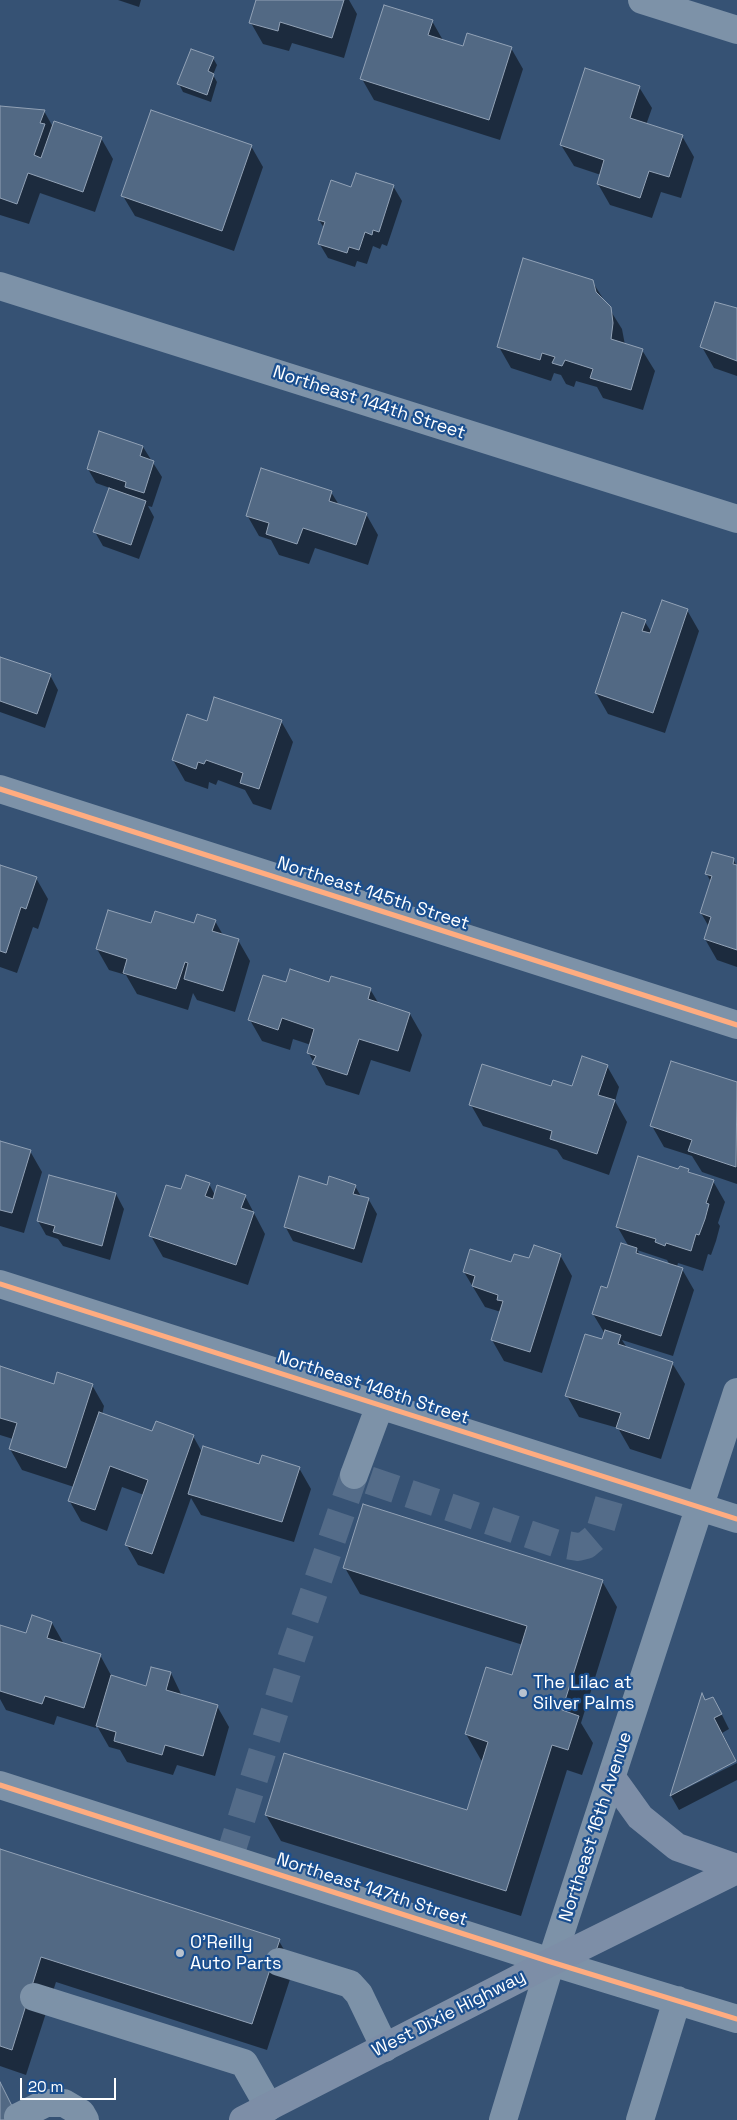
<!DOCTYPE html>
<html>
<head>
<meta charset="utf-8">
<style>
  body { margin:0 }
  #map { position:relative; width:737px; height:2120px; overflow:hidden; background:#365274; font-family:"Space Grotesk",sans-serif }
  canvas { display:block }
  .scale { position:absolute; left:20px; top:2078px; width:96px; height:22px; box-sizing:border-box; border:2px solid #fff; border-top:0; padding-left:6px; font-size:15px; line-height:18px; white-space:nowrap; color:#fff; -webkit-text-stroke:4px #1b4f8f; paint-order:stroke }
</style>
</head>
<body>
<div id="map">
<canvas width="737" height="2120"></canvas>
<div class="scale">20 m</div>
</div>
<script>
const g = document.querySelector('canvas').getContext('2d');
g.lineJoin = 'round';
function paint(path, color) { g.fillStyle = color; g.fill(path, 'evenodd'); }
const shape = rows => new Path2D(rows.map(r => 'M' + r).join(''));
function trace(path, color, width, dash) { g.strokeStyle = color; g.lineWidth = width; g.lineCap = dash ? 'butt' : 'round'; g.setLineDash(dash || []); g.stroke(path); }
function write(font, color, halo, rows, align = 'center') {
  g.font = font + ' "Space Grotesk",sans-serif'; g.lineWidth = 4.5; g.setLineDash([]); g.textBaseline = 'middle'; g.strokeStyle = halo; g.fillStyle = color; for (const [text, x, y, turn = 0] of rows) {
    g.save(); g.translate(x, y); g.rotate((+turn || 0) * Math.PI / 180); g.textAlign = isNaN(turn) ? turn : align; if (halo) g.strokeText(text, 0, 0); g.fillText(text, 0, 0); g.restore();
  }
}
paint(shape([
  [118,0,141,0,139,7],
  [257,0,349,0,357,14,344,58,292,43,289,51,263,44,251,23],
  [432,21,444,42,463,48,511,48,523,69,500,140,374,100,362,79],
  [213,58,217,65,213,75,217,82,211,102,183,92,179,84],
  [639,87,652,108,646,125,682,136,694,157,681,198,661,192,652,218,610,205,598,184,601,175,574,166,561,145],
  [0,107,44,111,53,127,101,138,113,159,95,212,40,193,29,224,0,215],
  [251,146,263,167,234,251,135,216,123,196],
  [393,186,402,201,387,246,382,244,380,249,373,246,367,264,357,261,355,267,328,258,319,243,324,228,319,220,352,188],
  [592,281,622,329,625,345,642,350,655,371,643,410,603,398,597,387,576,381,574,387,566,384,561,375,554,373,551,381,511,368,499,347],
  [737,310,737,376,714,368,702,347],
  [143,447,162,477,152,507,148,506,154,517,139,559,103,546,95,532,110,488,96,483,88,469],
  [331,492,339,505,366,514,378,535,368,565,315,548,309,564,279,555,271,540,259,536,247,515],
  [687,610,699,631,665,733,608,714,596,693,645,622,652,633],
  [0,658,50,675,58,690,45,728,0,712],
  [281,721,293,742,271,810,253,804,245,790,218,780,216,785,209,782,208,789,185,781,173,760,208,722],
  [733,859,737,866,737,967,717,960,705,939,709,927,701,913,711,882,706,873],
  [0,866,36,878,48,899,38,929,33,927,17,973,0,967],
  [215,921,223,935,238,940,250,961,235,1012,197,1000,193,993,188,1010,137,994,126,975,109,970,97,949,152,924,195,925],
  [330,983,370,989,379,1004,410,1014,422,1035,410,1072,371,1060,359,1095,326,1085,308,1052,311,1045,293,1039,290,1050,262,1041,250,1020,286,984],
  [672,1063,737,1084,737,1184,702,1172,692,1156,664,1147,652,1126],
  [607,1066,619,1087,615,1101,627,1122,609,1175,563,1159,557,1150,483,1126,471,1105,551,1088,572,1088],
  [0,1143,30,1151,42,1172,24,1233,0,1226],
  [688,1170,690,1174,713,1181,725,1202,718,1223,720,1226,716,1241,711,1255,708,1254,703,1271,678,1263,677,1267,682,1269,694,1290,673,1356,622,1340,627,1348,672,1363,685,1384,661,1459,630,1449,618,1428,579,1417,567,1396,603,1341,605,1334,593,1314,629,1247,617,1226,679,1171],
  [637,1250,667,1260,670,1265,641,1256],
  [209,1184,215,1195,245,1196,265,1234,248,1285,163,1257,151,1236,182,1191],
  [355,1186,362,1198,369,1200,377,1214,362,1263,293,1241,285,1226,327,1187],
  [116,1194,124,1209,110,1260,63,1246,58,1239,46,1235,38,1221],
  [560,1255,572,1276,542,1373,504,1361,492,1340,501,1312,485,1307,464,1272],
  [0,1368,54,1385,92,1385,104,1406,102,1415,153,1433,193,1436,202,1452,260,1466,299,1468,311,1489,294,1542,201,1515,191,1498,164,1574,138,1565,126,1544,144,1495,122,1487,107,1531,81,1521,69,1500,74,1487,22,1470,10,1449,13,1439,0,1435],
  [345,1568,602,1581,617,1607,581,1723,593,1743,582,1775,567,1770,521,1916,281,1841,266,1815,468,1812,484,1761,481,1760,466,1734,513,1677,523,1645,360,1594],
  [52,1623,64,1644,100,1655,112,1677,147,1687,171,1673,182,1696,217,1706,229,1727,215,1776,177,1765,173,1775,127,1762,120,1750,109,1747,97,1726,96,1728,57,1716,54,1725,6,1710,0,1699,0,1626,27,1635],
  [702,1697,705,1702,721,1713,729,1729,722,1733,736,1760,685,1787,685,1789,737,1763,737,1780,679,1810,671,1796],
  [0,1850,279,1941,294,1967,267,2050,56,1982,26,2075,0,2066]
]), '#0007');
const building = shape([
  [256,0,344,0,332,38,280,22,278,31,249,23,256,0],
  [384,5,433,20,428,35,463,46,467,33,512,47,489,120,360,79,384,5],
  [191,49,214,57,208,71,214,74,207,95,177,84,191,49],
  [585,68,640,86,630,118,683,135,669,177,649,171,640,198,597,184,604,160,560,145,585,68],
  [0,106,45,110,40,123,45,124,34,155,41,158,54,121,102,137,83,192,28,173,17,204,0,198,0,106],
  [151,110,252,145,222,231,121,196,151,110],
  [356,173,394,185,379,232,373,230,372,235,365,232,359,250,349,247,347,253,318,244,325,222,318,220,331,180,351,187,356,173],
  [523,258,593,280,596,292,611,307,613,323,611,339,643,349,631,390,590,378,593,369,565,360,562,366,552,363,555,357,542,353,540,360,497,347,523,258],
  [715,302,737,308,737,361,700,347,715,302],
  [99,431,143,446,140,456,154,461,144,493,125,487,126,482,87,469,99,431],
  [261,468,332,491,329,501,367,513,356,545,303,528,297,544,266,534,269,523,246,516,261,468],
  [109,488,146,501,131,545,93,532,109,488],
  [662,600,688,609,653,713,595,693,622,612,646,620,642,631,650,633,662,600],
  [0,657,51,674,37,714,0,701,0,657],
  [214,697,282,720,259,789,240,783,243,773,206,760,204,764,198,762,196,769,172,760,187,714,207,721,214,697],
  [712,852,734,858,733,864,737,865,737,950,704,939,711,917,700,913,712,876,705,874,712,852],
  [0,865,37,877,26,909,21,907,6,953,0,951,0,865],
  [108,910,151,923,155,911,194,923,197,914,216,920,212,931,239,939,223,991,184,979,188,963,185,962,176,989,123,973,127,959,96,949,108,910],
  [290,969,329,982,331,976,371,988,368,999,410,1013,398,1051,359,1039,347,1075,312,1064,316,1056,307,1053,314,1029,282,1018,278,1030,248,1020,263,975,286,982,290,969],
  [582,1056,608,1065,598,1095,615,1100,597,1154,550,1139,552,1131,469,1105,482,1064,551,1086,553,1080,572,1086,582,1056],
  [671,1061,737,1082,736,1167,688,1151,692,1140,650,1126,671,1061],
  [0,1141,31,1150,12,1213,0,1210,0,1141],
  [638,1156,678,1169,680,1166,689,1169,688,1172,714,1180,706,1203,709,1204,705,1219,699,1235,696,1234,691,1251,666,1243,665,1246,655,1242,656,1239,616,1227,638,1156],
  [49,1175,116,1193,102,1246,53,1232,55,1226,37,1221,49,1175],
  [186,1175,210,1183,205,1196,213,1199,217,1185,246,1195,241,1208,254,1212,236,1265,149,1236,166,1185,181,1189,186,1175],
  [299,1176,327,1185,329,1176,356,1185,353,1194,369,1198,354,1249,284,1227,299,1176],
  [621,1243,637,1248,636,1253,683,1268,661,1336,592,1314,601,1286,607,1288,621,1243],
  [534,1245,561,1254,530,1352,491,1340,503,1301,497,1300,498,1295,472,1286,475,1276,463,1272,470,1249,511,1262,514,1254,529,1258,534,1245],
  [605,1330,621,1335,618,1344,673,1362,649,1439,616,1428,621,1413,565,1396,585,1334,602,1339,605,1330],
  [0,1366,54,1384,57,1372,93,1384,66,1468,9,1449,17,1423,0,1418,0,1366],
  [99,1412,152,1431,156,1421,194,1435,152,1554,125,1545,148,1480,110,1466,95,1510,68,1501,99,1412],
  [203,1446,259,1464,262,1455,300,1467,282,1522,188,1494,203,1446],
  [363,1504,603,1580,562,1710,579,1716,568,1750,552,1745,506,1891,265,1815,284,1753,467,1810,488,1742,465,1734,486,1667,512,1675,527,1626,343,1568,363,1504],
  [32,1615,52,1622,47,1638,101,1654,84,1708,45,1696,42,1704,0,1691,0,1625,26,1633,32,1615],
  [151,1667,171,1672,166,1690,218,1705,203,1756,165,1745,162,1755,114,1741,116,1732,96,1726,111,1675,146,1686,151,1667],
  [702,1693,705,1700,713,1697,722,1714,714,1718,736,1761,670,1796,702,1693],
  [0,1849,280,1939,252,2024,41,1957,12,2050,0,2046,0,1849],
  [0,2082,19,2120,0,2120,0,2082]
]);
paint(building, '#526984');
trace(building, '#92a2b6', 1);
trace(shape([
  [229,1859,292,1656,354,1475,555,1543,578,1547,586,1545,599,1534,615,1480]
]), '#546c89', 28, [28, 14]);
trace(shape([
  [642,0,737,30],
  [0,286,737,519],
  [0,789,737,1025],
  [0,1284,737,1519],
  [354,1475,380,1405],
  [0,1785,551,1962,737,2019],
  [279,1962,350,1984,359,1994,385,2048],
  [34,1997,244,2063,269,2107],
  [18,2117,46,2103,64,2103,81,2113,85,2120],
  [503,2120,551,1962,737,1392],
  [640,2120,677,2000]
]), '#7d92a8', 28);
trace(shape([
  [612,1778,640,1817,677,1847,737,1868],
  [243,2120,551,1962,737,1870]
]), '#7d8ea7', 28);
trace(shape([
  [0,789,737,1025],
  [0,1284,737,1519],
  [0,1785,551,1962,737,2019]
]), '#ffac80', 5);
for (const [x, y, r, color] of [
  [523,1693,5,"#b9c2ce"],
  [180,1953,5,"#b9c2ce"]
]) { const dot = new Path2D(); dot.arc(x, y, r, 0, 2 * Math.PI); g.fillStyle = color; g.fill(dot); trace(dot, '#1b4f8f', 2); }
write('18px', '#fff', '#1b4f8f', [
  ["Northeast 144th Street",369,403,18],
  ["Northeast 145th Street",373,894,18],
  ["Northeast 146th Street",373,1388,18],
  ["Northeast 16th Avenue",596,1827,-72],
  ["Northeast 147th Street",372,1890,18],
  ["West Dixie Highway",449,2014,-27]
]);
write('18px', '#fff', '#1b4f8f', [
  ["The Lilac at",533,1683],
  ["Silver Palms",533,1704],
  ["O'Reilly",190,1943],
  ["Auto Parts",190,1964]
], 'left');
</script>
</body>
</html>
